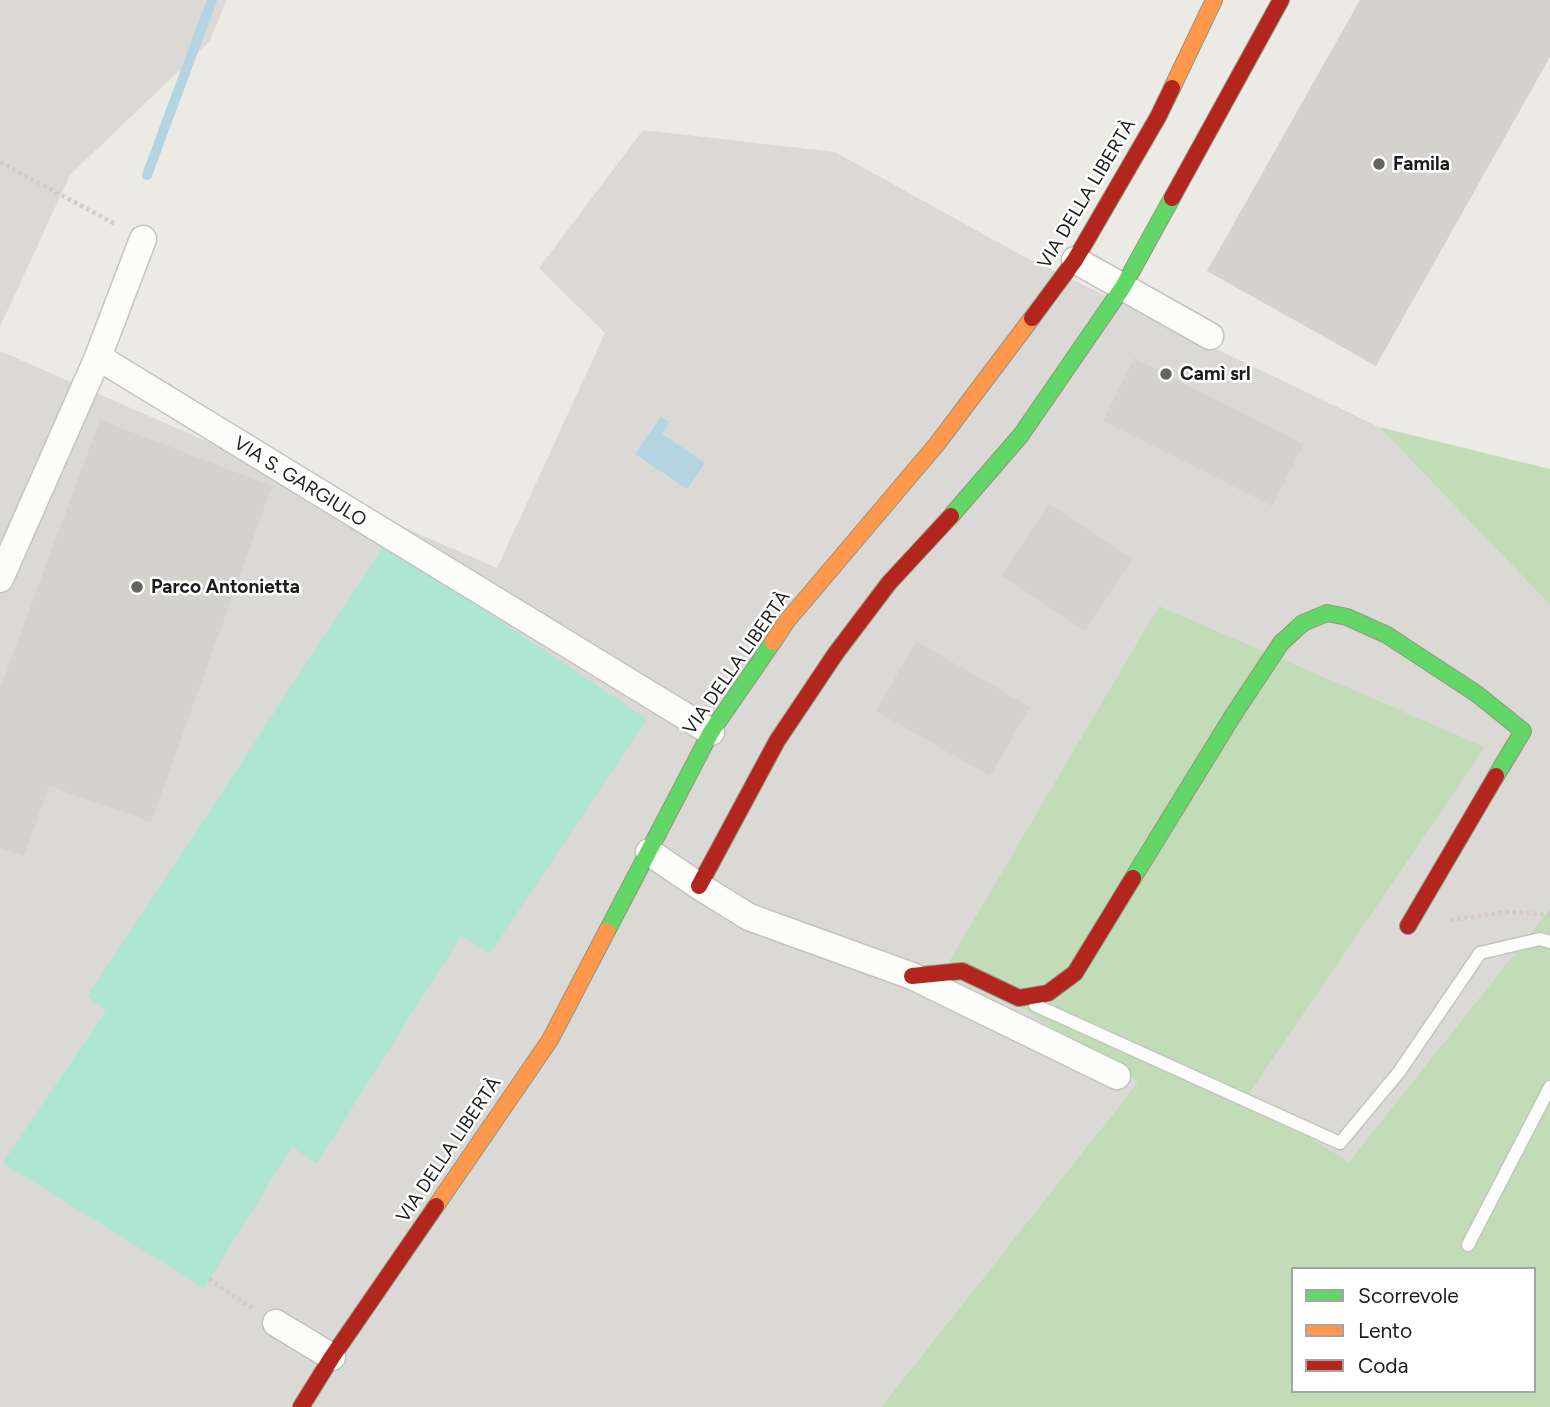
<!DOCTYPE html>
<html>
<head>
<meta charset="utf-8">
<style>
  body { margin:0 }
  #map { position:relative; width:1550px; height:1407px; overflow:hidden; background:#eceae4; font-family:Figtree,sans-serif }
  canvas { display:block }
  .legend { position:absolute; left:1291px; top:1267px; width:245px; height:126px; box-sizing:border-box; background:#fff; border:2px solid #a4a4a4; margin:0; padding:9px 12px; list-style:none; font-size:21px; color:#1c1c1c }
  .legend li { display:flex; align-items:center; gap:14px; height:35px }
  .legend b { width:35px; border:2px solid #a4a4a4 }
</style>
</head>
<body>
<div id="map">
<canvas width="1550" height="1407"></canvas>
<ul class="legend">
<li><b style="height:9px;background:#63d668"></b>Scorrevole</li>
<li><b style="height:9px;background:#ff974d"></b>Lento</li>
<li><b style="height:9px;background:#b3261e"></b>Coda</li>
</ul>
</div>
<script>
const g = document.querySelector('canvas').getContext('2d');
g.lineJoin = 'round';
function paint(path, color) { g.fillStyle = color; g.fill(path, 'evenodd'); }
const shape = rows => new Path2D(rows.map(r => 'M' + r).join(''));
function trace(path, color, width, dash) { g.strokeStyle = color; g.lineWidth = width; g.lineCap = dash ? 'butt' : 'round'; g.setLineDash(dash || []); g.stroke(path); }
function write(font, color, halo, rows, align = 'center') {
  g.font = font + ' Figtree,sans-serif'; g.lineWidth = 5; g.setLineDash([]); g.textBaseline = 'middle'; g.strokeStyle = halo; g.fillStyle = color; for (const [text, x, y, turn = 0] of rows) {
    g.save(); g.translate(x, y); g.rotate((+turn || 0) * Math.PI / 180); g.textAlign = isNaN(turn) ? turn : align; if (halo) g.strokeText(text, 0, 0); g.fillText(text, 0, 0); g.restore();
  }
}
paint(shape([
  [0,0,227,0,209,42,70,175,0,327],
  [643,130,835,152,1021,255,1379,427,1550,605,1550,909,1349,1163,1246,1098,1138,1082,881,1407,0,1407,0,351,497,568,605,333,539,268]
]), '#dbd9d6');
paint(shape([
  [1379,427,1550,469,1550,605],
  [1159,606,1485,747,1246,1098,1349,1162,1550,909,1550,1407,881,1407,1138,1082,949,962],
  [1293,1269,1534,1269,1534,1391,1293,1391]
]), '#c2dcb7');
paint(shape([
  [385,544,647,719,490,953,461,936,317,1163,292,1147,204,1288,3,1163,106,1010,87,997]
]), '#ade7d4');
paint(shape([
  [661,417,669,422,662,434,705,463,687,489,635,454]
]), '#b5d4e1');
trace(shape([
  [147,175,212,0]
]), '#b5d4e1', 10);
paint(shape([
  [1360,0,1550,0,1550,57,1376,366,1207,271],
  [1134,358,1304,444,1272,506,1103,421],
  [100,420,272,486,151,822,49,786,24,856,0,848,0,689],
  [1049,504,1132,559,1085,631,1001,576],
  [916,641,1030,707,990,776,876,711]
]), '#d4d2cd');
const lane = shape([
  [1035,1005,1340,1143,1399,1072,1480,953,1540,939,1550,942],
  [1468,1245,1550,1087]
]);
const street = shape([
  [1075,260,1210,336],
  [98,357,143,239],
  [0,579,98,357,711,732],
  [649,852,699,886,749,917,912,976,1117,1076],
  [276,1323,332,1357]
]);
const fast = shape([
  [951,516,1021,435,1123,287,1172,198],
  [1133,878,1232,717,1281,643,1303,623,1327,613,1347,617,1387,635,1477,694,1523,731,1496,776],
  [607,931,711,732,773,642]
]);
const slow = shape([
  [1172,88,1214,0],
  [773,642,787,621,937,444,1032,318],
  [436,1206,550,1040,607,931]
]);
const jam = shape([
  [1172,198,1281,0],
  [1032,318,1075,260,1158,117,1172,88],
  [699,886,777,741,836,653,889,583,951,516],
  [1408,926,1496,776],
  [912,976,962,971,1019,998,1048,993,1075,973,1133,878],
  [301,1407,332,1357,436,1206]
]);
trace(lane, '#c4c3c0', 15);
trace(street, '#c4c3c0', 29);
trace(fast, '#92957c', 18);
trace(slow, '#92957c', 18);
trace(jam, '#92957c', 18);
trace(shape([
  [0,162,117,225],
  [1450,920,1509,912,1550,915],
  [209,1279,252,1308]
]), '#d7c9c3', 4.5, [3.5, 3.5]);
trace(lane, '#fcfcfb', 12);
trace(street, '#fcfcfb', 26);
trace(fast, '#63d668', 16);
trace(slow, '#ff974d', 16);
trace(jam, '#b3261e', 16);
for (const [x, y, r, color] of [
  [1379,164,7,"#656462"],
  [1166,374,7,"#656462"],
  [137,587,7,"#656462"]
]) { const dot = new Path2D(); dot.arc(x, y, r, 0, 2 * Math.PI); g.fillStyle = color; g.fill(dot); trace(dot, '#fff', 2.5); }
write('bold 19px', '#1c1c1c', '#fff', [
  ["Famila",1393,164],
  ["Camì srl",1180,374],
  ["Parco Antonietta",151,587]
], 'left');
write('19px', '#1c1c1c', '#fff', [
  ["VIA DELLA LIBERTÀ",1087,194,-59],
  ["VIA S. GARGIULO",300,482,32],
  ["VIA DELLA LIBERTÀ",737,663,-55],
  ["VIA DELLA LIBERTÀ",449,1150,-56]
]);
</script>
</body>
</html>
